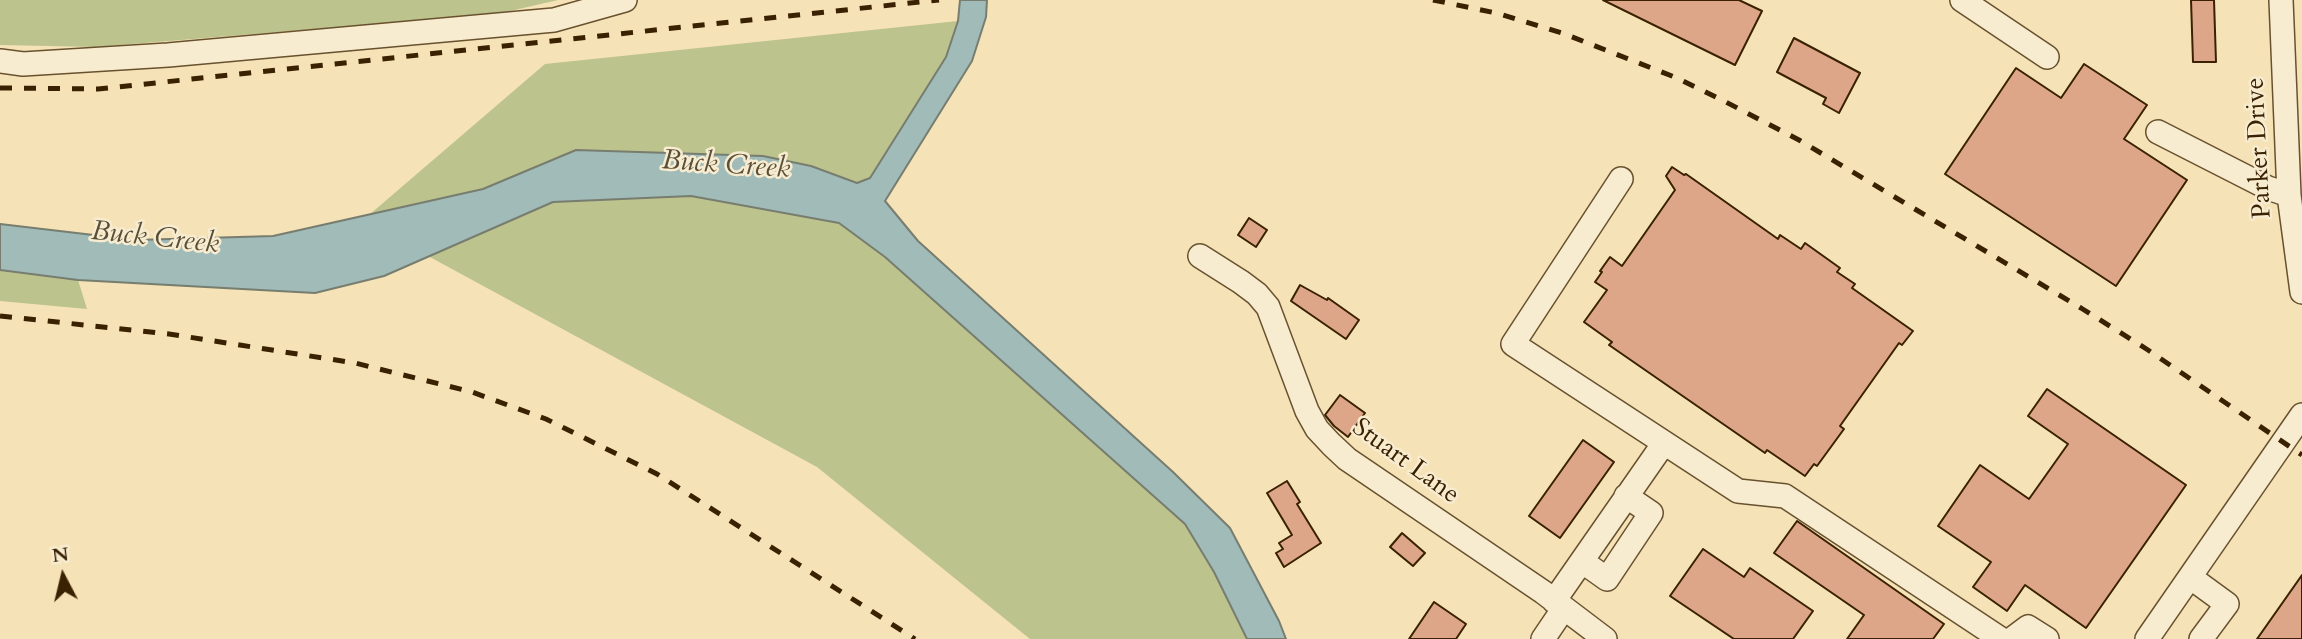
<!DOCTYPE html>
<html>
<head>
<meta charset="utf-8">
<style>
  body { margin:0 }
  #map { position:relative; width:2302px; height:639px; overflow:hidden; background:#f5e2b6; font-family:Cardo,serif }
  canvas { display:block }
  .north { position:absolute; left:28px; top:541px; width:70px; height:70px; -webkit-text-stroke:5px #f8ecd0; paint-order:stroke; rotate:353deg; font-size:19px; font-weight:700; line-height:28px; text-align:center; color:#392101 }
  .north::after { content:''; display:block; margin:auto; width:24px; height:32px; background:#392101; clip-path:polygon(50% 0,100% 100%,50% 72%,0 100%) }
</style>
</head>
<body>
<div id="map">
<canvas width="2302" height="639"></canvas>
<div class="north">N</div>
</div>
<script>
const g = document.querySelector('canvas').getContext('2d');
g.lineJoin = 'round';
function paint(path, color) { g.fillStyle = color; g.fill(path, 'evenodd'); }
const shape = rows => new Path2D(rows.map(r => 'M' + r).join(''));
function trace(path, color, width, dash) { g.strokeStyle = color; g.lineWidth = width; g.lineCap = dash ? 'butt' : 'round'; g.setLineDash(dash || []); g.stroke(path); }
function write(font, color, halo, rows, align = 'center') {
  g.font = font + ' Cardo,serif'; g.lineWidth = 5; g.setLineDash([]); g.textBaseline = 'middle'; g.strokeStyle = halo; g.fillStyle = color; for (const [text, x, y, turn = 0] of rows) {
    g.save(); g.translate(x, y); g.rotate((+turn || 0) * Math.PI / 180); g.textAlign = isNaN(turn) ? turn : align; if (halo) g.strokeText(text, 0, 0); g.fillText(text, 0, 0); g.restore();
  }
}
paint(shape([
  [0,0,558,0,497,14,96,47,0,45],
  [958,21,946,57,870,178,857,183,811,166,576,150,483,189,369,215,545,64],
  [691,196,839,223,885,257,1185,524,1214,572,1247,639,1030,639,817,467,428,256,553,202],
  [0,270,78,280,87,309,0,301]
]), '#bdc38d');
const water = shape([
  [960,0,987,0,986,17,972,61,885,201,918,241,1173,472,1230,528,1279,621,1286,639,1247,639,1214,572,1185,524,885,257,839,223,691,196,553,202,384,276,315,293,78,280,0,270,0,224,136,240,273,236,483,189,576,150,763,156,811,166,857,183,870,178,946,57,958,21,960,0]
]);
paint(water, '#a0bbb8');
trace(water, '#777d6f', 2);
const building = shape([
  [1603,0,1739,0,1762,11,1735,65,1603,0],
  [2191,0,2214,0,2216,62,2193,62,2191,0],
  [1794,38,1860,73,1839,113,1823,104,1826,98,1777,72,1794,38],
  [2084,64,2147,105,2124,139,2187,180,2116,286,1945,174,2016,68,2061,98,2084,64],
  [1672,167,1684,175,1686,174,1778,239,1780,235,1801,249,1805,243,1840,268,1837,272,1855,284,1852,288,1913,331,1902,345,1899,343,1840,426,1844,429,1817,466,1814,464,1805,476,1767,450,1765,453,1609,345,1612,342,1584,322,1607,290,1595,282,1602,272,1600,271,1610,257,1622,266,1675,190,1666,176,1672,167],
  [1249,218,1267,230,1256,247,1238,235,1249,218],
  [1300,285,1327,300,1328,298,1359,320,1346,339,1291,301,1300,285],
  [2047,389,2186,485,2086,628,2025,585,2007,611,1973,587,1991,562,1938,526,1980,465,2029,499,2068,444,2028,416,2047,389],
  [1340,395,1365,413,1348,437,1334,426,1325,415,1340,395],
  [1583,440,1614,462,1560,538,1529,516,1583,440],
  [1287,481,1300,502,1297,504,1321,543,1284,567,1276,553,1283,549,1279,543,1292,535,1267,493,1287,481],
  [1797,521,1944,624,1933,639,1847,639,1864,615,1774,553,1797,521],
  [1402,533,1425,553,1413,566,1390,547,1402,533],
  [1703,549,1744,577,1750,568,1813,611,1793,639,1734,639,1670,596,1703,549],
  [2302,575,2302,639,2257,639,2302,575],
  [1434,602,1466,624,1456,639,1409,639,1434,602]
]);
paint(building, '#dea689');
trace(building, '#392101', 2);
const minor = shape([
  [1962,0,2047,57],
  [2281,0,2289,195,2302,292],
  [0,61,23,64,168,55,554,20,625,0],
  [2158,132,2268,188,2289,195],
  [1621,179,1513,344,1738,491,1785,496,2001,639],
  [1200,256,1241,282,1257,294,1268,307,1307,411,1317,429,1331,444,1347,459,1543,592,1605,639],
  [1583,562,1607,579,1651,513,1626,496],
  [2190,577,2227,604,2201,639],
  [1554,601,1664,443],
  [1543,639,1564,608],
  [2012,639,2028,627,2047,639],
  [2147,639,2302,415]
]);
trace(minor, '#68512e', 26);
trace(minor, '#f8ecd0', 23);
trace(shape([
  [1433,0,1496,13,1562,33,1677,78,1722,100,1799,140,2081,308,2148,350,2302,455],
  [0,88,98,89,939,0],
  [0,316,169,334,355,363,472,392,546,419,657,474,915,639]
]), '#392101', 5, [12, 12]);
write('26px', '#392101', '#f8ecd0', [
  ["Parker Drive",2260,148,-93],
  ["Stuart Lane",1405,462,36]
]);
write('italic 28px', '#584f38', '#f8ecd0', [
  ["Buck Creek",726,166,4],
  ["Buck Creek",155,239,6]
]);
</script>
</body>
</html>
